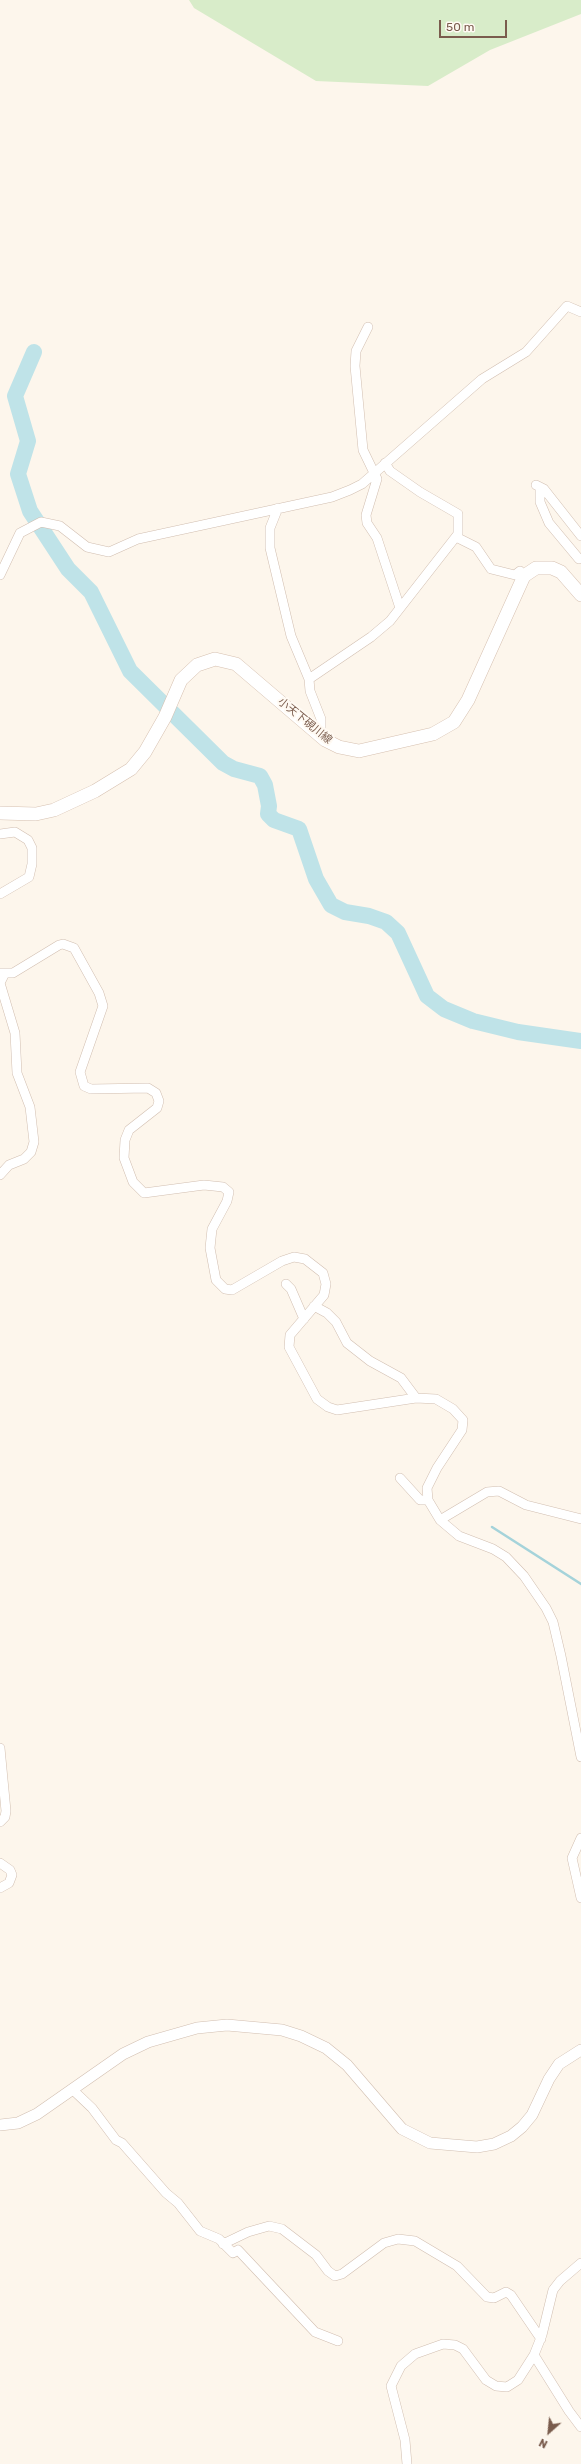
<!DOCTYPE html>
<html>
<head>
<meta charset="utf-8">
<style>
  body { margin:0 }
  #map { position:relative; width:581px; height:2464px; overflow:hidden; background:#fdf6ec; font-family:Rubik,sans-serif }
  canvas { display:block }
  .north { position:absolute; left:529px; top:2412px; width:40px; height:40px; -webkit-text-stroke:3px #fffaf3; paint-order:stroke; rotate:207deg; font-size:11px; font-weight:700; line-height:16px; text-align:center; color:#7a5c4d }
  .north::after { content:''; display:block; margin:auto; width:14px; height:18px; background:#7a5c4d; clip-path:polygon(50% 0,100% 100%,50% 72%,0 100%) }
  .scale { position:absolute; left:439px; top:20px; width:68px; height:18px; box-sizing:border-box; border:2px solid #7a5c4d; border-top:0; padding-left:5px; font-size:12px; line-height:14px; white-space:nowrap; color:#7a5c4d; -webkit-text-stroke:3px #fffaf3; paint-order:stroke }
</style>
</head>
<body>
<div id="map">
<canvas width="581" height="2464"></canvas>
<div class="north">N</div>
<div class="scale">50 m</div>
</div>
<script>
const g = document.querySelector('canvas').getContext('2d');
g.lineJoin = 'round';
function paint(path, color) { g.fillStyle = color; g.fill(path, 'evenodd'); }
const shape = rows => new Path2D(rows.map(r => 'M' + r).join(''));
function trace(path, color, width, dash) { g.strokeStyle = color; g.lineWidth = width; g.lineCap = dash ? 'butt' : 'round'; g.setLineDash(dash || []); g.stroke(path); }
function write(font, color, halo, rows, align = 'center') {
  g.font = font + ' Rubik,"Noto Sans JP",sans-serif'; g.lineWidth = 4; g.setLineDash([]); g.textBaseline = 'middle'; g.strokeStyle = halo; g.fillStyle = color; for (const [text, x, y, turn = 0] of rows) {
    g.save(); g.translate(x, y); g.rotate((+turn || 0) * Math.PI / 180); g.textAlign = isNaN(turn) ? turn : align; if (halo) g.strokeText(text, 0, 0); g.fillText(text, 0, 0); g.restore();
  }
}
paint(shape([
  [189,0,581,0,581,14,490,50,428,86,316,81,194,8]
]), '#d8ecc9');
trace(shape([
  [492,1527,581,1584]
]), '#a5d3da', 2.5);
trace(shape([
  [34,352,15,396,28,441,18,474,30,511,68,569,91,592,130,671,223,763,234,769,260,776,265,785,269,806,268,814,274,820,299,829,316,879,331,905,345,912,369,916,386,922,398,933,427,996,444,1009,473,1021,518,1032,581,1041]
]), '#bfe3e8', 16);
const minor = shape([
  [368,327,356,351,355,366,363,450,377,479,366,515,367,523,377,538,400,608],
  [536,485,544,489,581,536],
  [540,487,540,502,549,523,579,559],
  [278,508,270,528,270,548,291,636,309,679],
  [456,537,476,547,491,569,515,575,520,571],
  [0,575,20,533,41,522,60,526,87,547,109,552,138,539,332,497,350,490,362,484,482,379,526,352,567,306,581,312],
  [321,736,321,719,310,691,309,679,371,637,390,621,458,534,458,514,420,492,390,471,385,463],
  [0,834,15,832,28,840,32,848,32,864,29,877,0,894],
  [0,973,13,973,59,945,63,944,74,948,99,993,103,1006,80,1072,84,1086,91,1089,148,1088,156,1093,159,1101,157,1108,129,1130,125,1140,124,1158,133,1182,144,1193,204,1185,223,1187,229,1192,227,1201,212,1229,210,1248,216,1280,225,1289,232,1290,282,1261,294,1257,305,1259,323,1273,326,1284,324,1295,290,1335,289,1347,317,1399,328,1407,337,1410,416,1398,436,1399,453,1409,463,1420,462,1430,437,1468,427,1488,428,1500,440,1520,459,1536,493,1549,506,1557,524,1576,546,1608,553,1622,561,1656,581,1757],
  [0,1175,9,1165,24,1159,31,1152,34,1142,30,1107,17,1073,15,1033,0,983,4,975],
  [286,1284,291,1289,304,1319],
  [314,1306,327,1313,336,1322,347,1343,370,1361,401,1378,416,1398],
  [400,1478,420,1500,428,1500],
  [440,1520,487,1492,499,1491,526,1505,581,1519],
  [0,1748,6,1811,5,1817,0,1822],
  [581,1838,572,1858,581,1898],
  [0,1863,10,1870,12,1875,9,1883,0,1888],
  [72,2089,92,2108,116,2140,122,2143,166,2193,178,2203,200,2231,219,2239,233,2253,238,2250,315,2332,338,2341],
  [223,2244,248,2232,269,2226,282,2229,316,2255,328,2271,335,2276,342,2274,384,2243,398,2239,415,2241,457,2266,487,2297,494,2298,506,2292,511,2295,541,2339],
  [534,2355,569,2411,581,2427],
  [407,2464,405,2440,391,2386,401,2366,415,2354,443,2344,455,2345,463,2349,486,2380,496,2386,507,2387,518,2380,534,2355,542,2335,553,2290,560,2281,581,2263]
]);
const tertiary = shape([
  [0,2125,18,2123,37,2114,123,2054,148,2042,197,2028,227,2025,282,2030,301,2036,326,2048,347,2065,402,2129,430,2143,477,2147,494,2144,511,2136,522,2127,532,2115,549,2079,559,2064,581,2050]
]);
const secondary = shape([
  [0,813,36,814,54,810,95,791,131,769,145,752,165,717,181,680,197,665,215,659,236,664,325,740,339,747,359,751,433,734,454,722,468,700,524,576,536,568,552,568,561,572,581,595]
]);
trace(minor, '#d1beb0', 10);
trace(tertiary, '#d1beb0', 12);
trace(secondary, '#d6c0b0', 14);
trace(minor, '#fff', 9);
trace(tertiary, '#fff', 11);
trace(secondary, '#fff', 13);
write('11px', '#7a5c4d', '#fffaf3', [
  ["小天下硯川線",305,721,39]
]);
</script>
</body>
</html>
